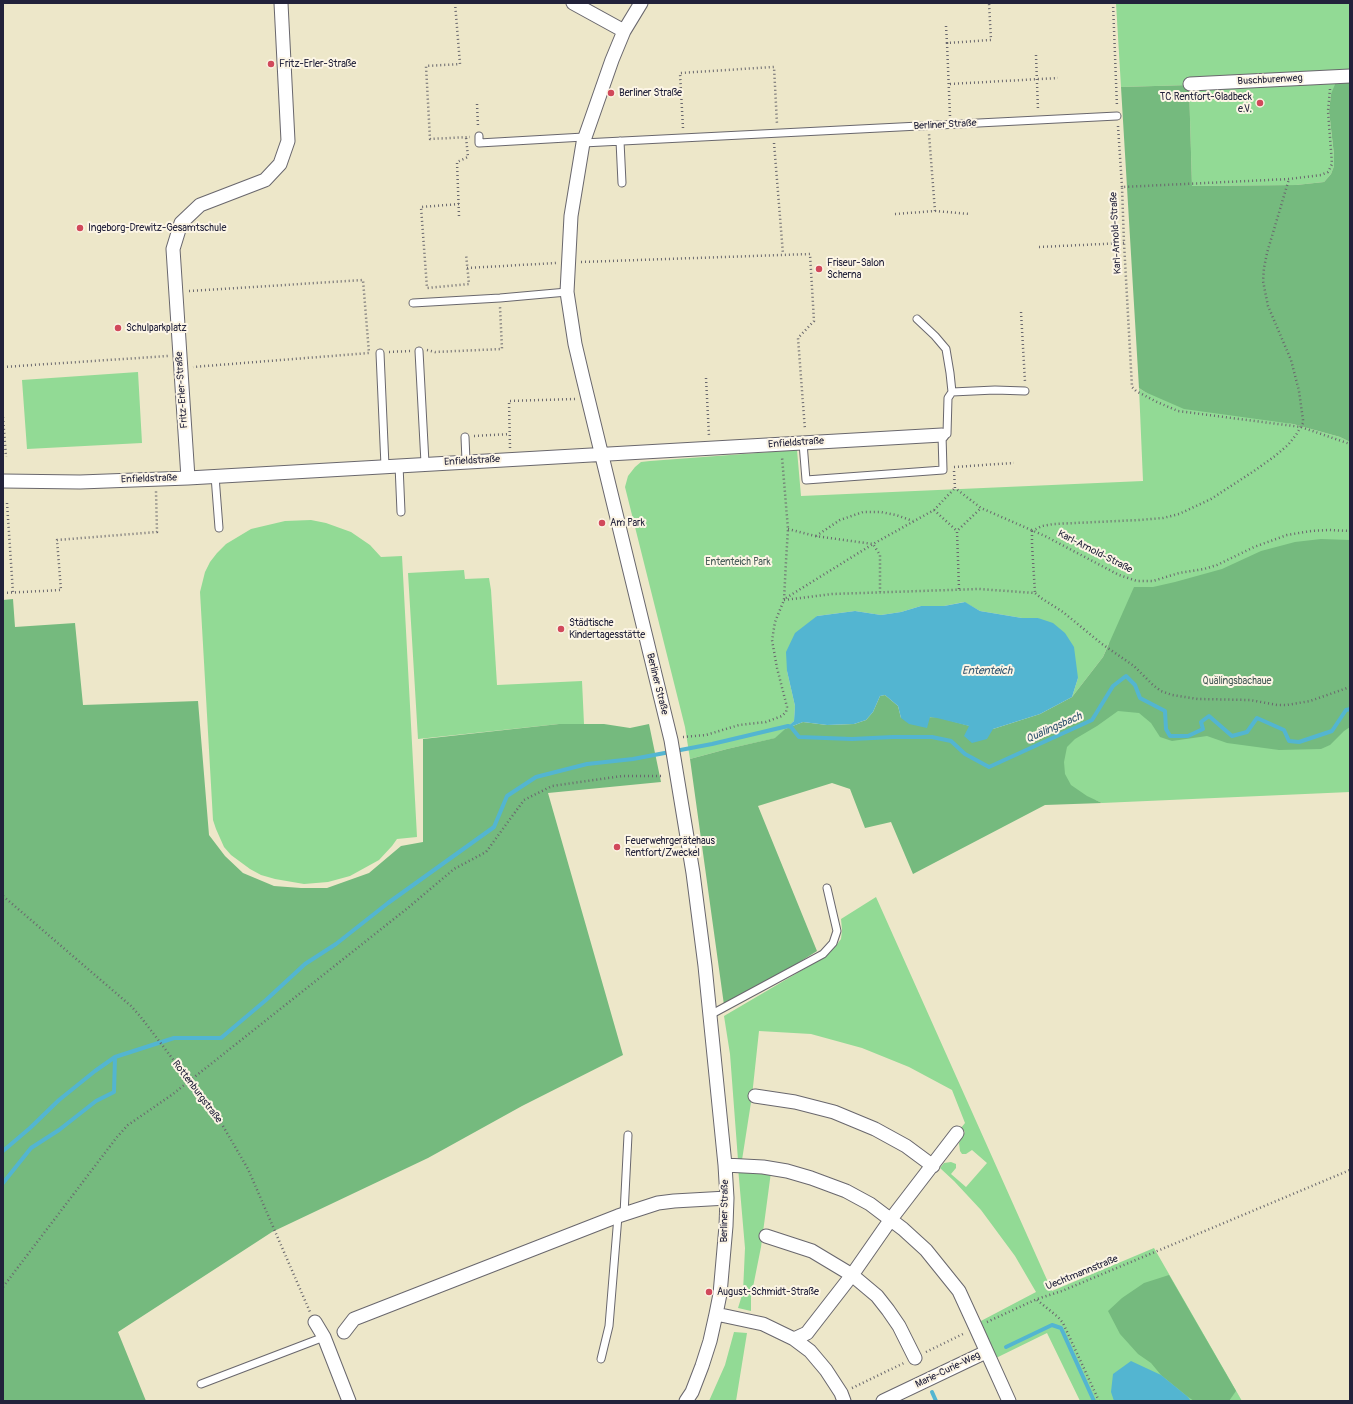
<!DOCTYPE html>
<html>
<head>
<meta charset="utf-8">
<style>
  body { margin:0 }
  #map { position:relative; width:1353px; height:1404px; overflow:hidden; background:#ede7c9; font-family:Pangolin,sans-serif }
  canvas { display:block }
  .frame { position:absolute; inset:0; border:4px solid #22223b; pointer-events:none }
</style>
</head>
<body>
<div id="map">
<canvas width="1353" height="1404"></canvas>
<div class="frame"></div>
</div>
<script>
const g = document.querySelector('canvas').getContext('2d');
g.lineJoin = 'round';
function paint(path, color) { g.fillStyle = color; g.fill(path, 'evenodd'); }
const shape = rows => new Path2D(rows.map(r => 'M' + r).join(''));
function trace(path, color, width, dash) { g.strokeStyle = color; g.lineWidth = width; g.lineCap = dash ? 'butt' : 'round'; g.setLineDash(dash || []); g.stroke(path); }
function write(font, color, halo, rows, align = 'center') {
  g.font = font + ' Pangolin,sans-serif'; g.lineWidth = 4; g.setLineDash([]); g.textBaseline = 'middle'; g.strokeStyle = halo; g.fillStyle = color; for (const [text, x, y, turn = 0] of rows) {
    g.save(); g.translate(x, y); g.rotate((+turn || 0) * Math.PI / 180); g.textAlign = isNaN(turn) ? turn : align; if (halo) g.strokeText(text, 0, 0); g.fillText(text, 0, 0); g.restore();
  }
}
paint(shape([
  [1116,3,1350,3,1350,82,1331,94,1329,111,1334,155,1334,166,1331,174,1324,182,1296,185,1192,186,1189,85,1121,87],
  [138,372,142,443,27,449,22,380],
  [1139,388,1145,392,1293,424,1340,437,1350,442,1350,792,1102,803,1095,800,1045,802,1022,753,1096,718,1109,643,1103,657,1072,697,1078,678,1038,618,1022,618,980,611,964,602,944,606,921,606,901,612,881,615,855,611,817,616,787,671,795,706,794,721,776,738,727,749,690,759,685,727,625,487,628,476,635,467,641,462,650,461,797,450,801,496,1143,481],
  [311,520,326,523,351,532,370,545,381,557,402,556,417,837,397,839,392,846,379,860,350,876,328,882,304,884,275,879,261,875,250,869,231,855,224,847,216,829,213,820,200,592,205,572,210,562,217,553,226,544,251,529,285,521],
  [464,570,465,579,489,578,491,590,497,685,582,681,584,724,559,724,418,739,408,573],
  [876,897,1052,1291,1154,1248,1242,1401,1080,1401,1047,1333,996,1358,979,1322,1036,1292,1015,1256,981,1210,954,1181,940,1168,944,1163,951,1162,956,1164,956,1168,951,1174,966,1187,987,1163,972,1150,966,1154,962,1154,960,1151,959,1143,965,1132,961,1128,965,1123,952,1090,909,1067,862,1048,811,1034,759,1031,752,1096,742,1160,738,1160,730,1054,724,1016,821,959,835,947,841,939,842,930,841,919],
  [738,1167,771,1172,761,1247,751,1297,751,1311,738,1308,743,1292,745,1248],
  [734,1332,747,1333,736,1401,709,1401,725,1365]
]), '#92da95');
paint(shape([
  [1336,82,1350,82,1350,442,1340,437,1293,424,1184,409,1145,392,1139,388,1121,87,1189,85,1192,186,1296,185,1324,182,1331,174,1334,166,1334,155,1329,111,1331,94],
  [1321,539,1350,540,1350,727,1344,731,1330,745,1321,749,1279,750,1227,743,1207,736,1172,741,1160,737,1151,723,1139,713,1118,711,1097,726,1075,739,1067,747,1064,762,1065,774,1071,785,1087,796,1102,803,1045,805,913,874,891,822,865,828,850,789,832,783,758,806,817,951,765,984,724,1005,690,759,727,749,775,738,785,729,803,722,827,725,854,724,866,720,873,712,880,696,885,695,898,706,901,718,937,717,970,726,993,729,1040,714,1072,697,1103,657,1134,587,1153,587,1175,582,1222,569,1261,551,1295,542],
  [13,599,15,627,75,623,83,705,198,701,209,835,225,856,243,873,274,886,301,888,327,888,369,873,401,846,423,842,423,739,559,724,604,724,630,728,649,724,661,782,548,793,623,1055,522,1106,428,1158,272,1232,118,1332,146,1401,3,1401,3,600],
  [1169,1275,1236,1391,1229,1401,1194,1401,1188,1397,1161,1375,1151,1363,1138,1354,1120,1334,1108,1311,1122,1298,1144,1283]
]), '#75ba7e');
paint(shape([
  [965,602,980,611,1022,618,1038,618,1053,623,1065,633,1074,647,1078,678,1072,697,1040,714,993,729,987,739,972,743,964,736,969,726,937,718,930,717,927,728,909,724,901,718,898,706,885,695,880,696,873,712,866,720,854,724,827,725,803,722,785,729,794,721,795,706,787,671,786,652,795,633,817,616,855,611,881,615,901,612,921,606,944,606],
  [1131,1361,1161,1375,1188,1397,1191,1401,1114,1401,1111,1392,1113,1374]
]), '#53b5d1');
trace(shape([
  [3,1151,30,1128,59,1100,95,1071,115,1057],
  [3,1183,31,1148,59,1130,96,1101,114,1092,115,1057,174,1038,221,1038,266,1000,305,964,336,944,388,903,494,827,507,796,536,777,587,764,633,759,712,744,788,726,791,727,799,737,852,739,893,737,932,737,951,741,965,754,989,767,1092,720,1113,686,1126,676,1135,685,1140,698,1165,711,1166,729,1170,736,1188,736,1203,729,1201,722,1209,716,1232,736,1247,732,1257,718,1284,730,1289,741,1299,742,1332,731,1346,710,1350,709],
  [1006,1347,1052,1325,1061,1328,1094,1401],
  [932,1392,936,1401]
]), '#53b5d1', 4);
const lane = shape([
  [479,136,479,143,584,137],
  [620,141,622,183],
  [583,143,1117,116],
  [413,303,500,298,567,292],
  [419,351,425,463],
  [380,353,385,466],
  [952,392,995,390,1025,391],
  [465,437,466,461],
  [803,443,806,480,943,470,942,435,947,434,948,398,952,392,950,373,946,349,935,336,917,319],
  [399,465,401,512],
  [215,476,219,528],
  [710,1015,823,954,833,943,837,931,827,888],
  [624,1214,628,1135],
  [601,1359,609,1326,618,1216],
  [201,1384,324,1337]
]);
const street = shape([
  [573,3,624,31],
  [641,3,624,31,612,60,583,143,571,216,567,292,575,344,583,378,671,740,693,873,705,966,725,1165,727,1198,726,1226,720,1294,716,1314,710,1341,702,1366,692,1392,686,1401],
  [1190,84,1350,76],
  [188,478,173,249,181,223,200,205,265,180,280,164,288,141,281,3],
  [3,481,80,482,188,478,942,435],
  [755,1096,795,1102,834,1112,875,1129,906,1146,933,1166],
  [725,1165,763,1167,787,1171,811,1178,846,1191,870,1204,903,1229,926,1250,959,1291,976,1328,1009,1401],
  [766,1236,812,1251,852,1275,877,1296,888,1310,899,1326,915,1358],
  [716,1314,763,1324,794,1339,810,1351,826,1370,841,1393,844,1401],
  [315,1322,324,1337,349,1401],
  [344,1332,354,1319,618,1216,658,1203,674,1201,727,1198],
  [794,1339,807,1333,810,1329,852,1275,891,1219,957,1133],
  [883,1401,986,1352]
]);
trace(lane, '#69676d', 9);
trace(street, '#69676d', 15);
trace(shape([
  [455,3,460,64,426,66,430,139,470,137],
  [1113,3,1117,107],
  [946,26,947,43,991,40,989,3],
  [947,43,950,116],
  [1036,55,1038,110],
  [950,84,1058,78],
  [1330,89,1328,111,1332,164,1328,172,1321,175,1289,179,1122,187,1124,243,1132,387,1136,391,1157,402,1178,411,1301,427,1350,444],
  [477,104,478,126],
  [1118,126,1122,187],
  [683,128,680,73,774,67,777,124],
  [774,143,783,254],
  [459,204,421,207,427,288,469,284,466,254],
  [935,211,970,214],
  [895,214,935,211,929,134],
  [459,216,457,162,468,157,466,137],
  [1039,247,1124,243],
  [581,262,810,254,814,321,798,338,805,430],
  [467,268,556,263],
  [189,291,363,280,369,353,193,367],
  [1021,312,1025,382],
  [427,350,435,352,502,349,500,307],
  [389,352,410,351],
  [3,367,168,356],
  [706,378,709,436],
  [3,417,6,457],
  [474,436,510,434],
  [510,448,509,401,575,399],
  [954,467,1014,463],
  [954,471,955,488,981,508,1045,536,1119,575,1137,581,1153,581,1179,573,1204,569,1217,565,1254,547,1287,535,1311,531,1329,530,1350,531],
  [7,503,13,593],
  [934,510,957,531],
  [788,529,815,536,873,544,880,555,880,592],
  [1032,531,1042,526,1054,524,1139,520,1163,518,1179,514,1211,499,1254,471,1275,456,1288,445,1296,435,1303,423,1303,420,1299,391,1291,360,1268,306,1263,281,1264,268,1267,253,1289,179],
  [1032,531,1032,545,1035,593],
  [816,536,840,520,863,512,881,512,896,515,913,521],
  [959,589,957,531,981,508],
  [3,593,61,590,57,540,157,532,156,491],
  [786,598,873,544,934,510,955,488],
  [784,600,832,594,979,589,1035,593,1041,598,1063,612,1102,644,1134,666,1153,685,1161,691,1172,695,1198,699,1250,700,1277,705,1287,705,1310,701,1350,687],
  [683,737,706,735,739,725,766,722,782,716,786,712,787,707,777,668,772,640,775,622,784,600,786,561,788,529,782,457],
  [3,896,131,1006,140,1016,220,1121,248,1169,310,1312],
  [3,1287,117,1137,128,1125,173,1094,409,907,454,869,486,852,524,800,552,786,622,776,664,776],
  [1037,1300,1058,1317,1063,1323,1099,1401],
  [987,1322,1037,1299,1062,1291,1350,1170],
  [926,1352,965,1333],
  [852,1388,904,1363]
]), '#69676d', 2.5, [1, 3]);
trace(lane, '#fff', 7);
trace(street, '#fff', 13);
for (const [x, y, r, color] of [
  [271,64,4,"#d1495b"],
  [611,93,4,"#d1495b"],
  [1260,103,4,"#d1495b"],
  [80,228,4,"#d1495b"],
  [819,269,4,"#d1495b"],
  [118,328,4,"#d1495b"],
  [602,523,4,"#d1495b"],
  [561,629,4,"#d1495b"],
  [617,847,4,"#d1495b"],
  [709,1292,4,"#d1495b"]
]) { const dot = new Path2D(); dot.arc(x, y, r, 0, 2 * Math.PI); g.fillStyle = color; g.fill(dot); trace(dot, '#fcf5e5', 1.5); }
write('10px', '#22223b', '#fcf5e5', [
  ["Fritz-Erler-Straße",279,64],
  ["Berliner Straße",619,93],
  ["TC Rentfort-Gladbeck",1252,97,"right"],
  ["e.V.",1252,109,"right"],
  ["Ingeborg-Drewitz-Gesamtschule",88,228],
  ["Friseur-Salon",827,263],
  ["Scherna",827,275],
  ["Schulparkplatz",126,328],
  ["Am Park",610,523],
  ["Städtische",569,623],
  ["Kindertagesstätte",569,635],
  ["Feuerwehrgerätehaus",625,841],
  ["Rentfort/Zweckel",625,853],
  ["August-Schmidt-Straße",717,1292]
], 'left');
write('10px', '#22223b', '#fcf5e5', [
  ["Buschburenweg",1270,80,-3],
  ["Berliner Straße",945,125,-3],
  ["Karl-Arnold-Straße",1116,233,-93],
  ["Fritz-Erler-Straße",182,390,-94],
  ["Enfieldstraße",796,443,-4],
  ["Enfieldstraße",472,461,-3],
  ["Enfieldstraße",149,479,-2],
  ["Karl-Arnold-Straße",1095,552,27],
  ["Berliner Straße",657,684,76],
  ["Rottenburgstraße",197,1092,53],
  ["Berliner Straße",725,1211,-89],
  ["Uechtmannstraße",1082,1273,-22],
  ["Marie-Curie-Weg",948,1370,-26]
]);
write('10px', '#445956', '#fcf5e5', [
  ["Ententeich Park",738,562],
  ["Quälingsbachaue",1237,681]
]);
write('italic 11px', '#335570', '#fcf5e5', [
  ["Ententeich",987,671],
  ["Quälingsbach",1054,728,-24]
]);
</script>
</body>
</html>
